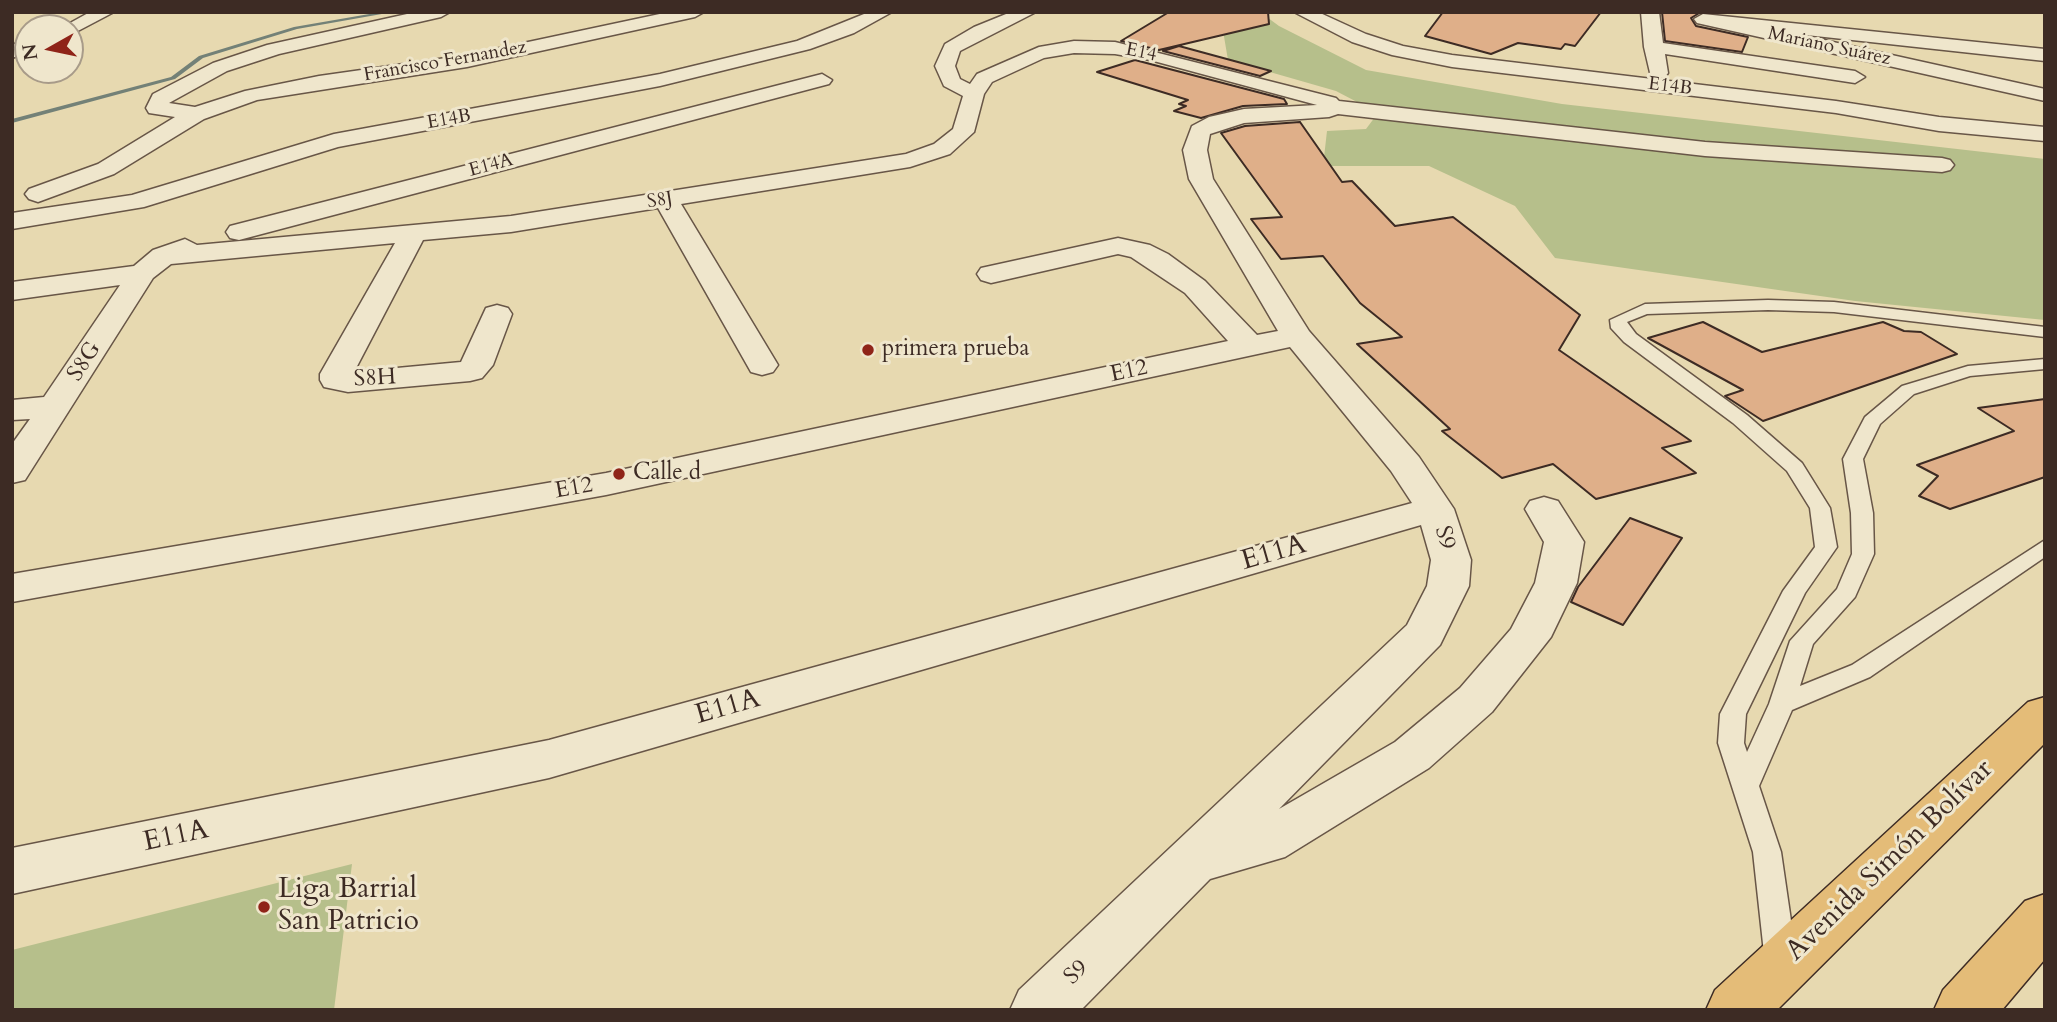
<!DOCTYPE html>
<html>
<head>
<meta charset="utf-8">
<style>
  body { margin:0 }
  #map { position:relative; width:2057px; height:1022px; overflow:hidden; background:#e7d9b0; font-family:Cardo,serif }
  canvas { display:block }
  .frame { position:absolute; inset:0; border:14px solid #3d2b24; pointer-events:none }
  .north { position:absolute; left:14px; top:14px; width:70px; height:70px; box-sizing:border-box; background:#efe6cc; border:2px solid #a89b89; border-radius:50%; rotate:261deg; font-size:19px; font-weight:700; line-height:28px; text-align:center; color:#3d2b24 }
  .north::after { content:''; display:block; margin:auto; width:24px; height:32px; background:#8f2418; clip-path:polygon(50% 0,100% 100%,50% 72%,0 100%) }
</style>
</head>
<body>
<div id="map">
<canvas width="2057" height="1022"></canvas>
<div class="frame"></div>
<div class="north">N</div>
</div>
<script>
const g = document.querySelector('canvas').getContext('2d');
g.lineJoin = 'round';
function paint(path, color) { g.fillStyle = color; g.fill(path, 'evenodd'); }
const shape = rows => new Path2D(rows.map(r => 'M' + r).join(''));
function trace(path, color, width, dash) { g.strokeStyle = color; g.lineWidth = width; g.lineCap = dash ? 'butt' : 'round'; g.setLineDash(dash || []); g.stroke(path); }
function write(font, color, halo, rows, align = 'center') {
  g.font = font + ' Cardo,serif'; g.lineWidth = 6; g.setLineDash([]); g.textBaseline = 'middle'; g.strokeStyle = halo; g.fillStyle = color; for (const [text, x, y, turn = 0] of rows) {
    g.save(); g.translate(x, y); g.rotate((+turn || 0) * Math.PI / 180); g.textAlign = isNaN(turn) ? turn : align; if (halo) g.strokeText(text, 0, 0); g.fillText(text, 0, 0); g.restore();
  }
}
paint(shape([
  [1260,12,1279,26,1366,70,1562,104,2045,159,2045,320,1855,301,1555,258,1515,206,1429,166,1323,166,1327,131,1366,129,1378,113,1336,91,1228,60,1221,19],
  [352,864,334,1010,12,1010,12,950]
]), '#b6bf8b');
paint(shape([
  [381,12,393,12,297,29,203,58,175,79,12,123,12,119,171,77,199,56,294,27,381,12]
]), '#738177');
const building = shape([
  [1169,12,1268,12,1269,24,1159,50,1121,41,1169,12],
  [1443,12,1601,12,1575,46,1565,44,1561,49,1518,43,1491,54,1425,36,1443,12],
  [1662,12,1701,12,1691,18,1696,26,1748,37,1742,52,1665,41,1662,12],
  [1179,46,1271,71,1260,76,1163,51,1179,46],
  [1135,60,1284,99,1287,104,1243,106,1201,118,1174,111,1186,106,1179,104,1188,100,1097,72,1135,60],
  [1300,122,1342,182,1352,181,1395,226,1453,217,1580,315,1559,350,1691,441,1662,448,1696,473,1596,499,1553,464,1502,478,1442,431,1450,429,1357,344,1402,337,1360,303,1323,256,1281,259,1251,219,1282,217,1221,133,1245,126,1300,122],
  [1703,322,1762,352,1883,322,1904,331,1921,332,1957,354,1763,421,1725,396,1743,390,1648,338,1703,322],
  [2045,399,2045,477,1950,509,1919,496,1938,476,1917,465,2014,431,1978,408,2045,399],
  [1630,518,1682,538,1623,625,1571,602,1578,587,1630,518]
]);
paint(building, '#dfaf89');
trace(building, '#3d2b24', 2);
const lane = shape([
  [1768,300,1834,302,2045,327,2045,337,1834,312,1768,310,1647,314,1627,322,1636,334,1747,415,1802,463,1830,508,1837,547,1805,593,1746,714,1744,743,1747,752,1769,704,1790,641,1837,589,1852,554,1851,513,1843,459,1865,417,1902,386,1968,366,2045,359,2045,369,1970,376,1914,394,1880,424,1863,459,1873,513,1874,554,1855,597,1813,644,1800,686,1852,665,2045,540,2045,557,1870,677,1792,710,1759,786,1781,852,1797,962,1792,972,1781,976,1770,972,1765,962,1753,852,1718,743,1720,714,1783,591,1815,547,1810,508,1787,471,1733,423,1624,342,1611,328,1610,320,1645,304,1768,300]
]);
const street = shape([
  [90,12,114,12,76,32,70,33,70,28,61,28,90,12],
  [416,12,450,12,441,17,279,54,227,71,169,103,195,107,245,91,319,76,467,55,669,12,704,12,695,17,467,67,257,100,204,119,114,174,38,202,29,199,25,194,29,189,98,164,175,117,149,113,146,108,153,94,213,63,267,45,416,12],
  [869,12,892,12,854,33,810,49,660,86,338,147,144,207,12,229,12,213,132,195,334,134,660,74,797,41,869,12],
  [1011,12,1036,12,960,51,955,66,960,79,970,84,977,74,1039,47,1074,41,1115,42,1336,98,1339,101,1705,142,1942,158,1950,160,1954,165,1950,170,1942,172,1705,156,1338,114,1329,117,1244,123,1210,134,1207,150,1213,179,1309,331,1419,457,1454,509,1471,560,1469,586,1440,645,1279,809,1395,742,1460,688,1511,629,1535,583,1544,542,1525,509,1530,501,1544,497,1558,501,1584,542,1577,583,1551,637,1492,712,1429,768,1285,857,1210,879,1081,1010,1010,1010,1019,990,1407,625,1427,586,1431,560,1421,525,549,778,12,894,12,848,549,740,1412,503,1391,471,1290,347,606,495,12,602,12,574,606,473,1228,341,1185,293,1131,257,1118,254,991,283,981,280,977,274,981,268,1118,238,1150,245,1168,254,1205,281,1257,335,1278,331,1189,179,1183,150,1192,126,1209,117,1244,109,1317,105,1150,60,1115,54,1074,53,1044,58,992,82,984,94,974,132,950,154,910,167,681,204,778,365,773,372,762,375,751,372,658,208,511,232,423,240,354,372,461,362,486,308,497,305,508,308,512,314,493,365,482,378,470,381,348,392,324,387,320,380,320,374,395,243,171,264,153,278,25,480,12,483,12,444,30,419,12,420,12,400,44,397,120,285,12,300,12,282,134,266,153,250,185,239,197,245,511,216,906,154,934,144,953,129,963,96,944,86,935,66,945,44,974,27,1011,12],
  [1294,12,1318,12,1366,34,1403,46,1452,55,1836,101,1939,117,2045,127,2045,141,1939,131,1836,113,1452,67,1392,55,1352,42,1294,12],
  [1641,12,1659,12,1663,43,1855,71,1865,77,1855,83,1665,54,1668,73,1665,77,1651,77,1644,47,1641,12],
  [1703,14,2045,49,2045,61,1797,34,2045,89,2045,101,1697,23,1694,19,1703,14],
  [28,39,28,52,12,58,12,45,28,39],
  [822,74,832,80,829,84,239,240,230,238,226,232,230,226,822,74]
]);
const highway = shape([
  [2045,697,2045,743,1777,1010,1706,1010,1715,990,2028,702,2045,697],
  [2045,894,2045,959,2002,1010,1934,1010,1943,990,2025,901,2045,894]
]);
trace(lane, '#685647', 3);
trace(street, '#685647', 3);
trace(highway, '#3d2b24', 3);
paint(lane, '#efe6cc');
paint(street, '#efe6cc');
paint(highway, '#e4bc78');
for (const [x, y, r, color] of [
  [868,350,7,"#8f2418"],
  [619,474,7,"#8f2418"],
  [264,907,7,"#8f2418"]
]) { const dot = new Path2D(); dot.arc(x, y, r, 0, 2 * Math.PI); g.fillStyle = color; g.fill(dot); trace(dot, '#efe6cc', 2.5); }
write('19px', '#3d2b24', '#efe6cc', [
  ["Mariano Suárez",1829,47,12],
  ["E14",1141,53,11],
  ["Francisco Fernandez",445,62,-10],
  ["E14B",1670,87,7],
  ["E14B",449,120,-10],
  ["E14A",491,166,-15],
  ["S8J",660,201,-9]
]);
write('23px', '#3d2b24', '#efe6cc', [
  ["primera prueba",882,350],
  ["Calle d",633,474]
], 'left');
write('23px', '#3d2b24', '#efe6cc', [
  ["S8G",85,362,-57],
  ["E12",1129,372,-12],
  ["S8H",375,379,-3],
  ["E12",574,489,-10],
  ["S9",1444,538,73],
  ["S9",1077,973,-44]
]);
write('28px', '#3d2b24', '#efe6cc', [
  ["E11A",1274,554,-16],
  ["E11A",728,708,-16],
  ["E11A",176,837,-12],
  ["Avenida Simón Bolívar",1890,861,-44]
]);
write('28px', '#3d2b24', '#efe6cc', [
  ["Liga Barrial",278,891],
  ["San Patricio",278,923]
], 'left');
</script>
</body>
</html>
